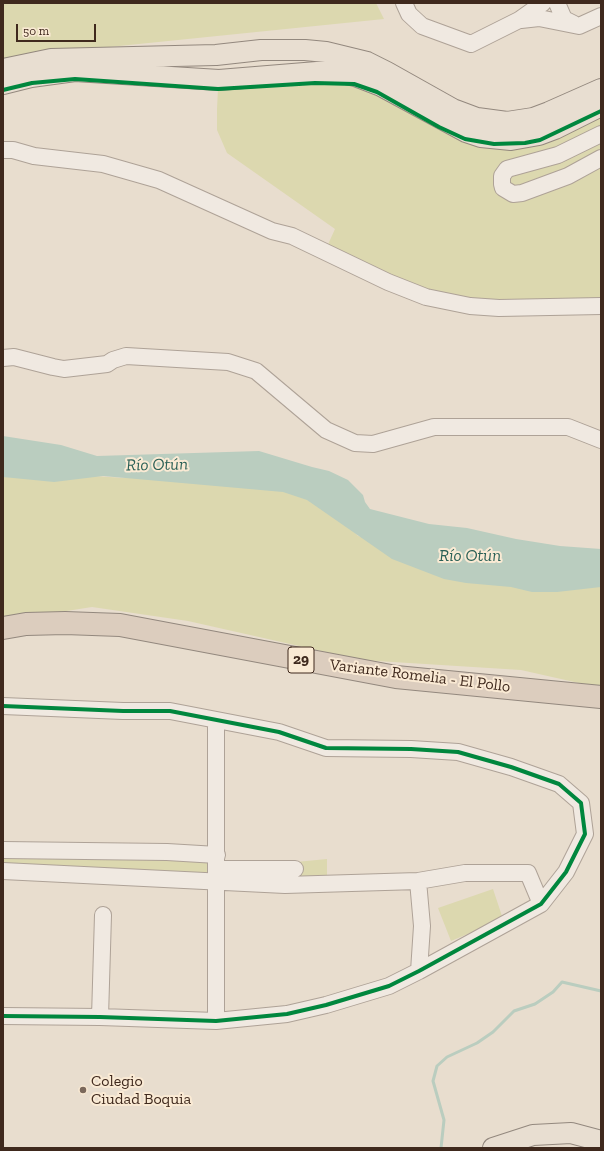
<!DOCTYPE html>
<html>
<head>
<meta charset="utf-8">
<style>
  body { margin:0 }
  #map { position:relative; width:604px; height:1151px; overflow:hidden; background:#e8ddce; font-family:"Zilla Slab",serif }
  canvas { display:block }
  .frame { position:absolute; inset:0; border:4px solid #3f291d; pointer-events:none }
  .scale { position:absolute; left:16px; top:24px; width:80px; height:18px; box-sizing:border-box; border:2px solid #3f291d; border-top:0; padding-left:5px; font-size:12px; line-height:14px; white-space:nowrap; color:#3f291d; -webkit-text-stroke:3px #faead4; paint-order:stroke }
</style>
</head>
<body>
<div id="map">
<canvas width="604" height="1151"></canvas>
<div class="frame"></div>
<div class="scale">50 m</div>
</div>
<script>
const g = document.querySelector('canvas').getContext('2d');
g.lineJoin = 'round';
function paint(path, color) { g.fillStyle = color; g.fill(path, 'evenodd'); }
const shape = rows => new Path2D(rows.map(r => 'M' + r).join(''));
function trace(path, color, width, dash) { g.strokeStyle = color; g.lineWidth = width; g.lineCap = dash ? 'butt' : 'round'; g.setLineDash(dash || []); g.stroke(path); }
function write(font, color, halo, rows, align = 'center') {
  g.font = font + ' "Zilla Slab",serif'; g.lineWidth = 4; g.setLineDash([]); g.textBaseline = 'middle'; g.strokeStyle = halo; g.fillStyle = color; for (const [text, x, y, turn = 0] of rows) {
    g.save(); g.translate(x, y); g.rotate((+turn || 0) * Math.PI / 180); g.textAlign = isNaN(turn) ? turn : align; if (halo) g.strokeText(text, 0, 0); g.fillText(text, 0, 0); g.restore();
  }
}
paint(shape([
  [3,3,376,3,384,19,70,51,3,65],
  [335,82,354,84,377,92,439,127,601,111,601,306,470,306,325,251,335,229,227,153,217,130,217,109,218,89],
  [49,473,124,478,193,474,319,495,358,536,601,572,601,688,521,670,361,660,188,621,92,607,3,621,3,475],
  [3,850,167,852,217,864,275,864,327,859,327,884,3,871],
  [493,889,503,919,451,941,438,908]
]), '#dcd8af');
paint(shape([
  [3,436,61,445,97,456,259,451,312,467,329,471,348,480,363,495,365,502,370,509,429,524,467,528,516,539,560,546,601,549,601,587,557,592,532,592,511,587,466,583,444,579,392,559,307,500,283,492,103,476,54,482,3,477]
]), '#bacdbf');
trace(shape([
  [441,1148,444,1120,433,1081,437,1066,447,1057,477,1043,493,1032,514,1011,535,1004,553,992,562,982,601,991]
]), '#bacdbf', 3);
const minor = shape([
  [404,3,409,14,422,26,471,44,519,20,543,3],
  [557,3,564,19,574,24],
  [521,20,539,18,579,26,601,16],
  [601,134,558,155,507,169,502,176,502,184,503,188,513,194,522,193,568,176,601,158],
  [3,150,13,150,34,156,103,164,159,180,272,231,292,236,388,282,426,297,470,306,499,308,601,306],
  [3,358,14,357,53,367,64,369,107,364,113,360,126,356,228,362,256,371,326,430,355,443,373,444,434,427,568,427,601,440],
  [3,706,123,711,170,711,279,732,326,748,411,749,458,752,511,767,559,784,581,803,585,834,566,872,541,904,419,971,389,986,326,1005,287,1014,216,1021,100,1017,3,1016],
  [216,721,216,1021],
  [3,850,167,852,217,855],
  [216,869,295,869],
  [3,871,285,885,418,881,465,873,528,873,541,904],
  [418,881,422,926,419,971],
  [100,1017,103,915]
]);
const major = shape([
  [3,69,51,59,216,55,261,50,305,50,326,52,367,62,387,72,453,109,477,118,507,122,533,118,549,112,601,89],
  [3,84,31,77,75,71,219,80,317,72,337,72,355,76,381,86,466,132,481,137,511,140,539,135,555,129,601,106],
  [493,1148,533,1135,571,1133,601,1141]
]);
const highway = shape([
  [3,628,26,624,65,623,120,625,396,677,601,697]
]);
trace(minor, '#aea297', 18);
trace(major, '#93887e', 22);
trace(highway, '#93887e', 24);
trace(minor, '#f0e9e1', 16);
trace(major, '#e8ded1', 20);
trace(highway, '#dccdbe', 22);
trace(shape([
  [3,90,32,83,75,79,218,89,315,83,354,84,377,92,439,127,465,139,494,144,525,143,540,140,601,111],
  [3,706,123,711,170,711,279,732,326,748,411,749,458,752,511,767,559,784,581,803,585,834,566,872,541,904,419,971,389,986,326,1005,287,1014,216,1021,100,1017,3,1016]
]), '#00873e', 4);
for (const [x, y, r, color] of [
  [83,1090,4,"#7a685b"]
]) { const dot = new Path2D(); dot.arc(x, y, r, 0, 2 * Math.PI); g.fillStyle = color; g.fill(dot); trace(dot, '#faead4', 1.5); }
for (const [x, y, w] of [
  [301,660,26]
]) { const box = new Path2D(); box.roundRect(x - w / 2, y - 13, w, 26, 3); g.fillStyle = '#faead4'; g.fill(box); trace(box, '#3f291d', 1); }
write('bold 15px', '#3f291d', null, [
  ["29",301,660]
]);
write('16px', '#3f291d', '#faead4', [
  ["Variante Romelia - El Pollo",420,676,7]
]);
write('16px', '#3f291d', '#faead4', [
  ["Colegio",91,1081],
  ["Ciudad Boquia",91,1099]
], 'left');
write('italic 17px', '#2a6056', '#faead4', [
  ["Río Otún",157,465,-1],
  ["Río Otún",470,556]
]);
</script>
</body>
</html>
